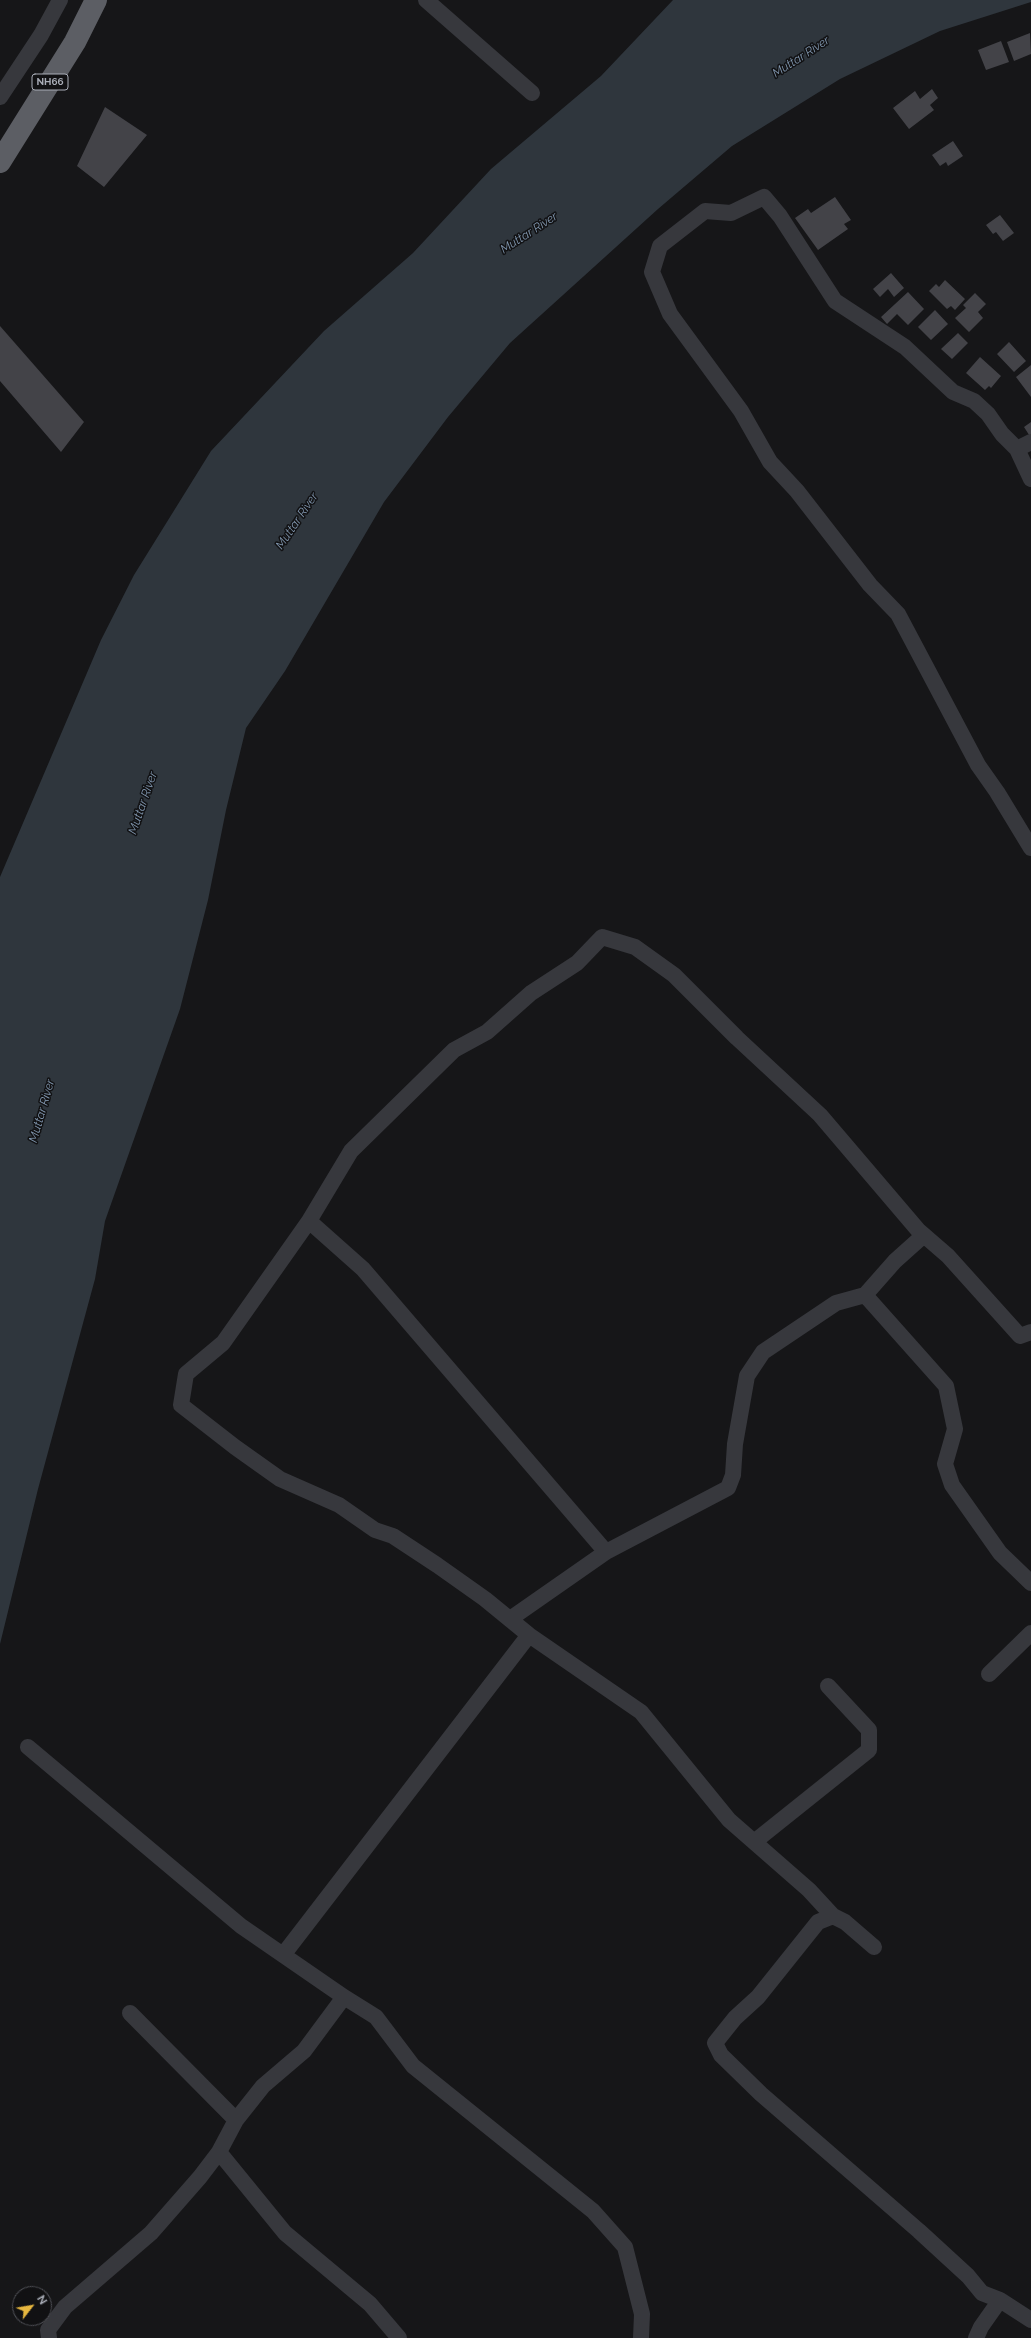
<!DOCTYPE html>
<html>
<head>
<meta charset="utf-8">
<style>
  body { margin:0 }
  #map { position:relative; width:1031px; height:2338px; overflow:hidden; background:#161618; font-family:Raleway,sans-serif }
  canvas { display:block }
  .north { position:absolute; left:12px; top:2286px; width:40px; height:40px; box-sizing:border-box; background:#111113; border:1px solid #4e4f55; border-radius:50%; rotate:59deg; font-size:11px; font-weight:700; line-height:16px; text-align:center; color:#a9adb7 }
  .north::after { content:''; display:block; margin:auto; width:14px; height:18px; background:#e7b73f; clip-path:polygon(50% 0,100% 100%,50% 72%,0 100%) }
</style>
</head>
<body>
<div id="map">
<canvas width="1031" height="2338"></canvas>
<div class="north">N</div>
</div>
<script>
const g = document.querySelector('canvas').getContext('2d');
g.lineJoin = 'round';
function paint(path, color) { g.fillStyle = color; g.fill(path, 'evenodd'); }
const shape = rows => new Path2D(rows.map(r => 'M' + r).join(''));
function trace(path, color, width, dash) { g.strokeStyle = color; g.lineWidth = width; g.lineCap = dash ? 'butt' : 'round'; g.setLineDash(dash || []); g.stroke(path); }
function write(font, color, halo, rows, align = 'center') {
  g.font = font + ' Raleway,sans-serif'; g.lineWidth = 3; g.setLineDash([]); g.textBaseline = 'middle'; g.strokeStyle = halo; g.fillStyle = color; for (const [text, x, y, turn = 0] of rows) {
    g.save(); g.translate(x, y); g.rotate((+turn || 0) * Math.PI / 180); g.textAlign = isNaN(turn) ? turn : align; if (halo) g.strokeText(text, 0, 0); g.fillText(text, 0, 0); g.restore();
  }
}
paint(shape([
  [673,0,1031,0,1031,2,940,31,840,79,732,146,658,209,510,343,448,417,384,502,285,671,246,728,226,810,208,900,180,1009,105,1221,95,1279,38,1489,0,1644,0,877,101,640,134,575,211,451,324,331,413,253,491,169,601,76]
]), '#2f363d');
paint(shape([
  [1030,33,1031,54,1014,61,1007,42],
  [1001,41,1009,62,986,70,978,50],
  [932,89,938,98,930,105,934,110,909,129,893,108,915,91,920,99],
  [105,107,147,135,104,187,77,166],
  [953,141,963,156,948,166,946,162,940,166,932,155],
  [835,197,851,220,844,224,848,229,818,250,795,218,808,209,811,213],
  [1000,215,1014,233,1003,241,996,232,993,234,986,225],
  [891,273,904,288,894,297,888,289,880,297,873,289],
  [945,280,965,299,955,310,951,306,947,309,929,291,936,284,939,287],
  [908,292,924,309,908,325,897,314,887,324,881,317],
  [975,293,986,304,978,312,983,318,969,332,955,318,966,308,963,305],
  [935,310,948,324,931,340,918,327],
  [0,326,84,422,61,452,0,381],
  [958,333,968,343,952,359,941,349],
  [1009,342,1026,361,1014,372,997,354],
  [980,357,1001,376,991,388,989,386,985,390,966,373],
  [1031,365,1031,397,1016,377],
  [1031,422,1031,438,1024,427]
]), '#434348');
trace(shape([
  [426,0,532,93],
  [0,97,41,35,60,0],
  [1031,442,1017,449,1031,479],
  [1017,449,1002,434,988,414,974,401,953,392,905,347,835,301,780,216,764,197,731,213,705,211,660,246,652,272,670,314,741,411,770,462,797,491,870,585,898,614,978,765,997,792,1031,848],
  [309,1221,363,1269,606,1552],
  [865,1295,946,1386,955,1429,945,1464,952,1485,1000,1553,1031,1583],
  [510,1619,606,1552,728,1488,733,1475,735,1444,747,1376,763,1352,836,1303,865,1295,895,1261,924,1235],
  [989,1674,1031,1633],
  [28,1747,241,1926,344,1997],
  [754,1842,869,1750,869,1730,828,1686],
  [833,1916,809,1890,729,1820,641,1712,529,1635,485,1599,437,1565,393,1536,375,1530,339,1505,280,1479,235,1447,181,1405,186,1374,223,1343,309,1221,351,1151,454,1050,487,1032,531,993,577,963,602,937,635,947,674,975,737,1038,820,1115,918,1230,948,1256,1020,1336,1031,1332],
  [874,1947,845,1922,833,1916,818,1922,758,1997,735,2018,715,2043,721,2055,761,2094,919,2231,968,2276,982,2293,1000,2300,981,2327,976,2338],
  [283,1955,529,1635],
  [130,2013,236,2120],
  [219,2152,285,2233,370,2304,399,2338],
  [1000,2300,1031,2320],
  [49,2338,48,2330,65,2307,151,2233,200,2177,219,2152,236,2120,263,2086,304,2051,344,1997,376,2017,413,2066,593,2211,625,2247,642,2314,641,2338]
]), '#37383d', 16);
trace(shape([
  [0,162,75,42,96,0]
]), '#5c5e64', 22);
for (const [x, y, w] of [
  [50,82,36]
]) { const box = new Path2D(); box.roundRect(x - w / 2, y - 8, w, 16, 3); g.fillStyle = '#111113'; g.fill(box); trace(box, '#a9adb7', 1); }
write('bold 10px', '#a9adb7', null, [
  ["NH66",50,82]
]);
write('italic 12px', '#8298b0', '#111113', [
  ["Muttar River",801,57,-33],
  ["Muttar River",529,233,-33],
  ["Muttar River",297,521,-56],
  ["Muttar River",143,803,-71],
  ["Muttar River",42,1111,-74]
]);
</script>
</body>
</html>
